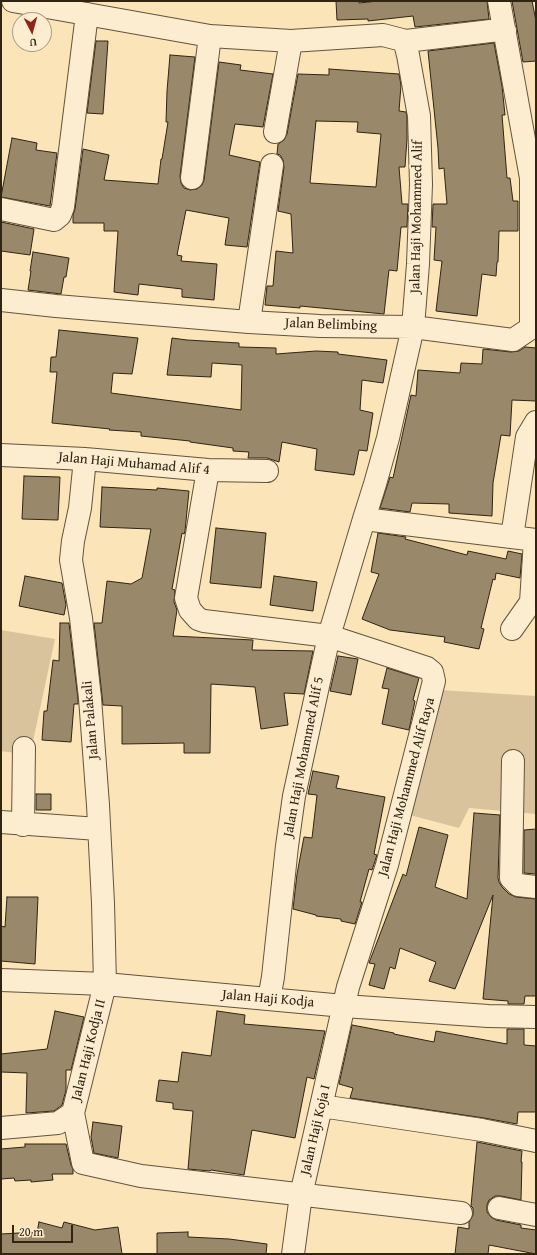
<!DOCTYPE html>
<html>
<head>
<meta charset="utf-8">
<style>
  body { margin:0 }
  #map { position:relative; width:537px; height:1255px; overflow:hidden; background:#fae4b8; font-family:"Gentium Book Plus",serif }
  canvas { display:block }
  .frame { position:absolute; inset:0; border:2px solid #302413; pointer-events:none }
  .north { position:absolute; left:12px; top:12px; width:40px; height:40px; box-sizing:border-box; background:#fcedd1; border:1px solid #aa9d85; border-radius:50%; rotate:174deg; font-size:11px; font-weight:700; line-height:16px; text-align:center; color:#302413 }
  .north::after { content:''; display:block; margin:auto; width:14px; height:18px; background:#8f2418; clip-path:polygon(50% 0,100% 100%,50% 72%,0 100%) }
  .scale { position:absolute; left:12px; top:1225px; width:61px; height:18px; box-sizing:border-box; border:2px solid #302413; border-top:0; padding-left:5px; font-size:12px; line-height:14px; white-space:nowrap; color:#302413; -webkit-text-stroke:3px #fcedd1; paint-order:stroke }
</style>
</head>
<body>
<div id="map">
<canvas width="537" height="1255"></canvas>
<div class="frame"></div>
<div class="north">U</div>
<div class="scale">20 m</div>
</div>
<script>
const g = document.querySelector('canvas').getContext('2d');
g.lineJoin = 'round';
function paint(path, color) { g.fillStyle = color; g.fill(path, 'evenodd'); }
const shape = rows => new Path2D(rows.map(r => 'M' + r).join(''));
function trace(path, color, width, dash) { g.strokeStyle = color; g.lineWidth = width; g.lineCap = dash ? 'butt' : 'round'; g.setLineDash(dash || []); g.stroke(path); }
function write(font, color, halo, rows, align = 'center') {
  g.font = font + ' "Gentium Book Plus",serif'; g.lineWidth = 3.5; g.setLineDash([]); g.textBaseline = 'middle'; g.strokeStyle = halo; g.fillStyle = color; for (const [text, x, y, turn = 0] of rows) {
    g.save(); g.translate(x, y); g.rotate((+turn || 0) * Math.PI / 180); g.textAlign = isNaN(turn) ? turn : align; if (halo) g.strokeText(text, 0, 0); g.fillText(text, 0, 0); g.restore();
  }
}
paint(shape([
  [1,630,55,639,30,755,1,751],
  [440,690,536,696,536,814,469,808,459,828,406,814]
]), '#d8c39c');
const building = shape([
  [336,1,359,1,359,3,378,1,487,1,489,19,415,27,413,16,368,21,368,19,337,20,336,1],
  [512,1,532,1,536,21,536,61,523,62,512,1],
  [96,41,108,41,103,114,87,113,96,41],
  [494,43,502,86,505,115,502,115,507,178,510,178,513,201,518,201,518,231,499,231,498,262,497,262,496,276,482,274,477,316,436,311,442,261,434,260,436,227,432,227,433,204,447,204,444,168,439,169,438,148,428,51,494,43],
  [170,55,195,57,180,176,181,183,184,188,190,190,197,189,202,185,204,180,219,62,241,65,240,70,273,74,263,127,235,124,229,155,260,162,247,247,225,245,229,218,186,210,177,255,182,256,181,261,217,264,214,300,182,297,182,289,139,284,138,295,114,292,118,231,104,231,104,223,73,223,73,215,75,209,83,149,109,155,104,180,158,184,161,159,162,159,168,122,166,122,167,91,170,55],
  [329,69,399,74,401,85,399,111,406,112,407,117,407,139,405,167,399,167,402,204,408,204,407,227,401,227,397,271,389,270,384,314,300,306,300,308,265,305,267,286,273,286,276,251,293,253,291,214,278,211,284,167,283,160,280,155,277,154,278,144,284,140,287,134,298,74,329,75,329,69],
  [316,121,358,122,357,132,381,134,376,187,310,183,316,121],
  [12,138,37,143,36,150,57,153,50,206,1,197,12,138],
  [1,222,34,229,30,255,1,251,1,222],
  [33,252,69,258,66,277,64,277,61,294,28,290,31,271,30,271,33,252],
  [59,330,138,338,132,374,113,373,111,393,241,410,242,365,212,363,211,377,167,375,172,338,187,340,239,343,239,347,276,348,276,354,316,351,338,352,338,354,387,360,383,383,362,380,360,410,373,413,367,451,359,450,354,475,315,470,317,449,282,442,279,462,267,458,248,458,249,452,233,451,233,448,190,442,190,441,141,436,141,432,109,430,110,429,52,423,57,372,50,372,51,357,56,357,59,330],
  [525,347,536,348,536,401,512,400,510,436,501,435,493,483,492,516,449,513,449,504,412,503,410,512,380,508,390,477,393,478,411,395,416,396,418,370,460,373,461,363,482,364,483,349,511,352,519,351,525,347],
  [24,476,60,477,58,520,22,519,24,476],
  [102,487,157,490,157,488,189,491,185,531,184,534,182,533,172,589,175,590,174,602,177,610,173,636,253,640,252,650,313,651,304,694,284,693,288,725,261,729,255,687,211,684,210,753,184,753,184,743,122,744,122,706,103,705,94,623,102,623,107,581,131,584,142,578,151,529,100,527,102,487],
  [216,528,266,533,261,588,210,583,216,528],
  [378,533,406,537,405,539,467,555,468,551,506,559,508,551,522,554,520,578,496,573,495,580,493,579,481,628,484,629,479,649,444,642,445,637,390,630,362,619,379,574,371,572,378,533],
  [25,576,62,583,66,605,64,615,19,606,25,576],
  [274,576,317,582,313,611,270,605,274,576],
  [60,623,69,623,78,699,78,704,74,704,71,742,42,740,44,711,47,711,53,660,59,661,60,623],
  [338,656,358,659,351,695,330,691,338,656],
  [387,668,419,678,413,700,415,701,409,730,382,724,389,689,382,688,387,668],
  [313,771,339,776,336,788,385,797,374,854,377,855,372,870,369,869,360,902,362,902,355,924,341,921,341,919,316,916,316,915,293,909,297,874,304,837,312,838,317,795,308,794,313,771],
  [36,794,51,794,51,810,36,810,36,794],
  [474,813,500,815,498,878,499,882,502,887,509,894,516,897,536,899,536,996,525,996,524,1004,508,1004,508,1001,483,999,493,895,455,989,429,981,436,962,400,948,395,969,390,967,384,989,369,985,375,964,369,963,403,874,406,876,419,827,448,835,435,887,467,899,474,813],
  [536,829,536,874,524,873,524,830,536,829],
  [7,897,38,897,35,964,1,961,1,926,5,927,7,897],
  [55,1011,84,1017,71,1070,66,1070,66,1090,62,1105,54,1111,26,1113,27,1073,1,1072,1,1054,47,1049,55,1011],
  [217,1011,245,1015,244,1024,325,1031,314,1079,307,1077,295,1138,252,1130,244,1175,211,1170,210,1171,188,1169,193,1111,173,1109,173,1103,156,1101,159,1080,178,1082,182,1052,211,1056,217,1011],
  [352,1025,394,1033,394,1034,434,1042,436,1031,507,1044,507,1029,524,1029,524,1045,536,1046,536,1112,518,1112,517,1124,484,1118,350,1098,353,1088,339,1084,352,1025],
  [93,1122,122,1126,118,1158,94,1153,91,1137,93,1122],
  [477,1142,522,1151,521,1162,522,1162,521,1200,501,1196,495,1196,489,1200,487,1205,487,1212,491,1217,496,1220,521,1225,521,1228,536,1230,536,1254,489,1245,488,1254,455,1254,458,1227,469,1229,469,1222,473,1215,473,1208,471,1206,477,1142],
  [25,1144,66,1144,71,1165,73,1169,73,1174,52,1174,53,1180,31,1182,31,1180,15,1181,14,1178,1,1179,1,1149,25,1147,25,1144],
  [39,1222,62,1228,64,1222,95,1230,118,1227,122,1254,1,1254,1,1234,37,1232,39,1222],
  [188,1232,188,1237,229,1239,267,1244,266,1254,157,1254,157,1233,188,1232]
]);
paint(building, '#998869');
trace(building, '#302413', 1);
const minor = shape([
  [13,1,210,36,291,41,383,35,406,41,499,30,505,31],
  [275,132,291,41],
  [192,178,210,36],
  [1,209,54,220,60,215,63,207,87,14],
  [1,300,56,306,249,322,320,326,413,327,513,340,531,328,531,178,499,1],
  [249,322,272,165],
  [1,455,85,459,208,470,267,471],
  [208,470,186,598,190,610,198,619,204,621,329,636,427,668,432,672,434,681,387,865,348,987,301,1195,293,1254],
  [364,519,536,540],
  [512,537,527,437,536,422],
  [512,629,531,602,535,540],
  [513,761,511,878,518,885,536,887],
  [1,822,98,829],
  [23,825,24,748],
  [1,980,105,984,344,1006,488,1016,536,1017],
  [269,999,273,977,287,846,294,796,329,636,364,519,375,484,388,438,413,327,418,264,421,184,419,116,408,55,406,47,403,41],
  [321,1106,482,1130,536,1141],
  [73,1113,83,1163,141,1176,461,1213],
  [1,1128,58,1123,73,1113,105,984,103,903,98,805,90,698,81,618,71,560,73,541,80,508,85,459],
  [499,1208,536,1215]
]);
trace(minor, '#62543c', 24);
trace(minor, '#fcedd1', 22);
write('14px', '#302413', '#fcedd1', [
  ["Jalan Haji Mohammed Alif",417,217,-89],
  ["Jalan Belimbing",331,325,2],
  ["Jalan Haji Muhamad Alif 4",134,464,5],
  ["Jalan Palakali",91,720,-95],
  ["Jalan Haji Mohammed Alif 5",304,757,-79],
  ["Jalan Haji Mohammed Alif Raya",407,787,-75],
  ["Jalan Haji Kodja",268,999,5],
  ["Jalan Haji Kodja II",89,1050,-76],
  ["Jalan Haji Koja I",316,1130,-77]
]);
</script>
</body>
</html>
